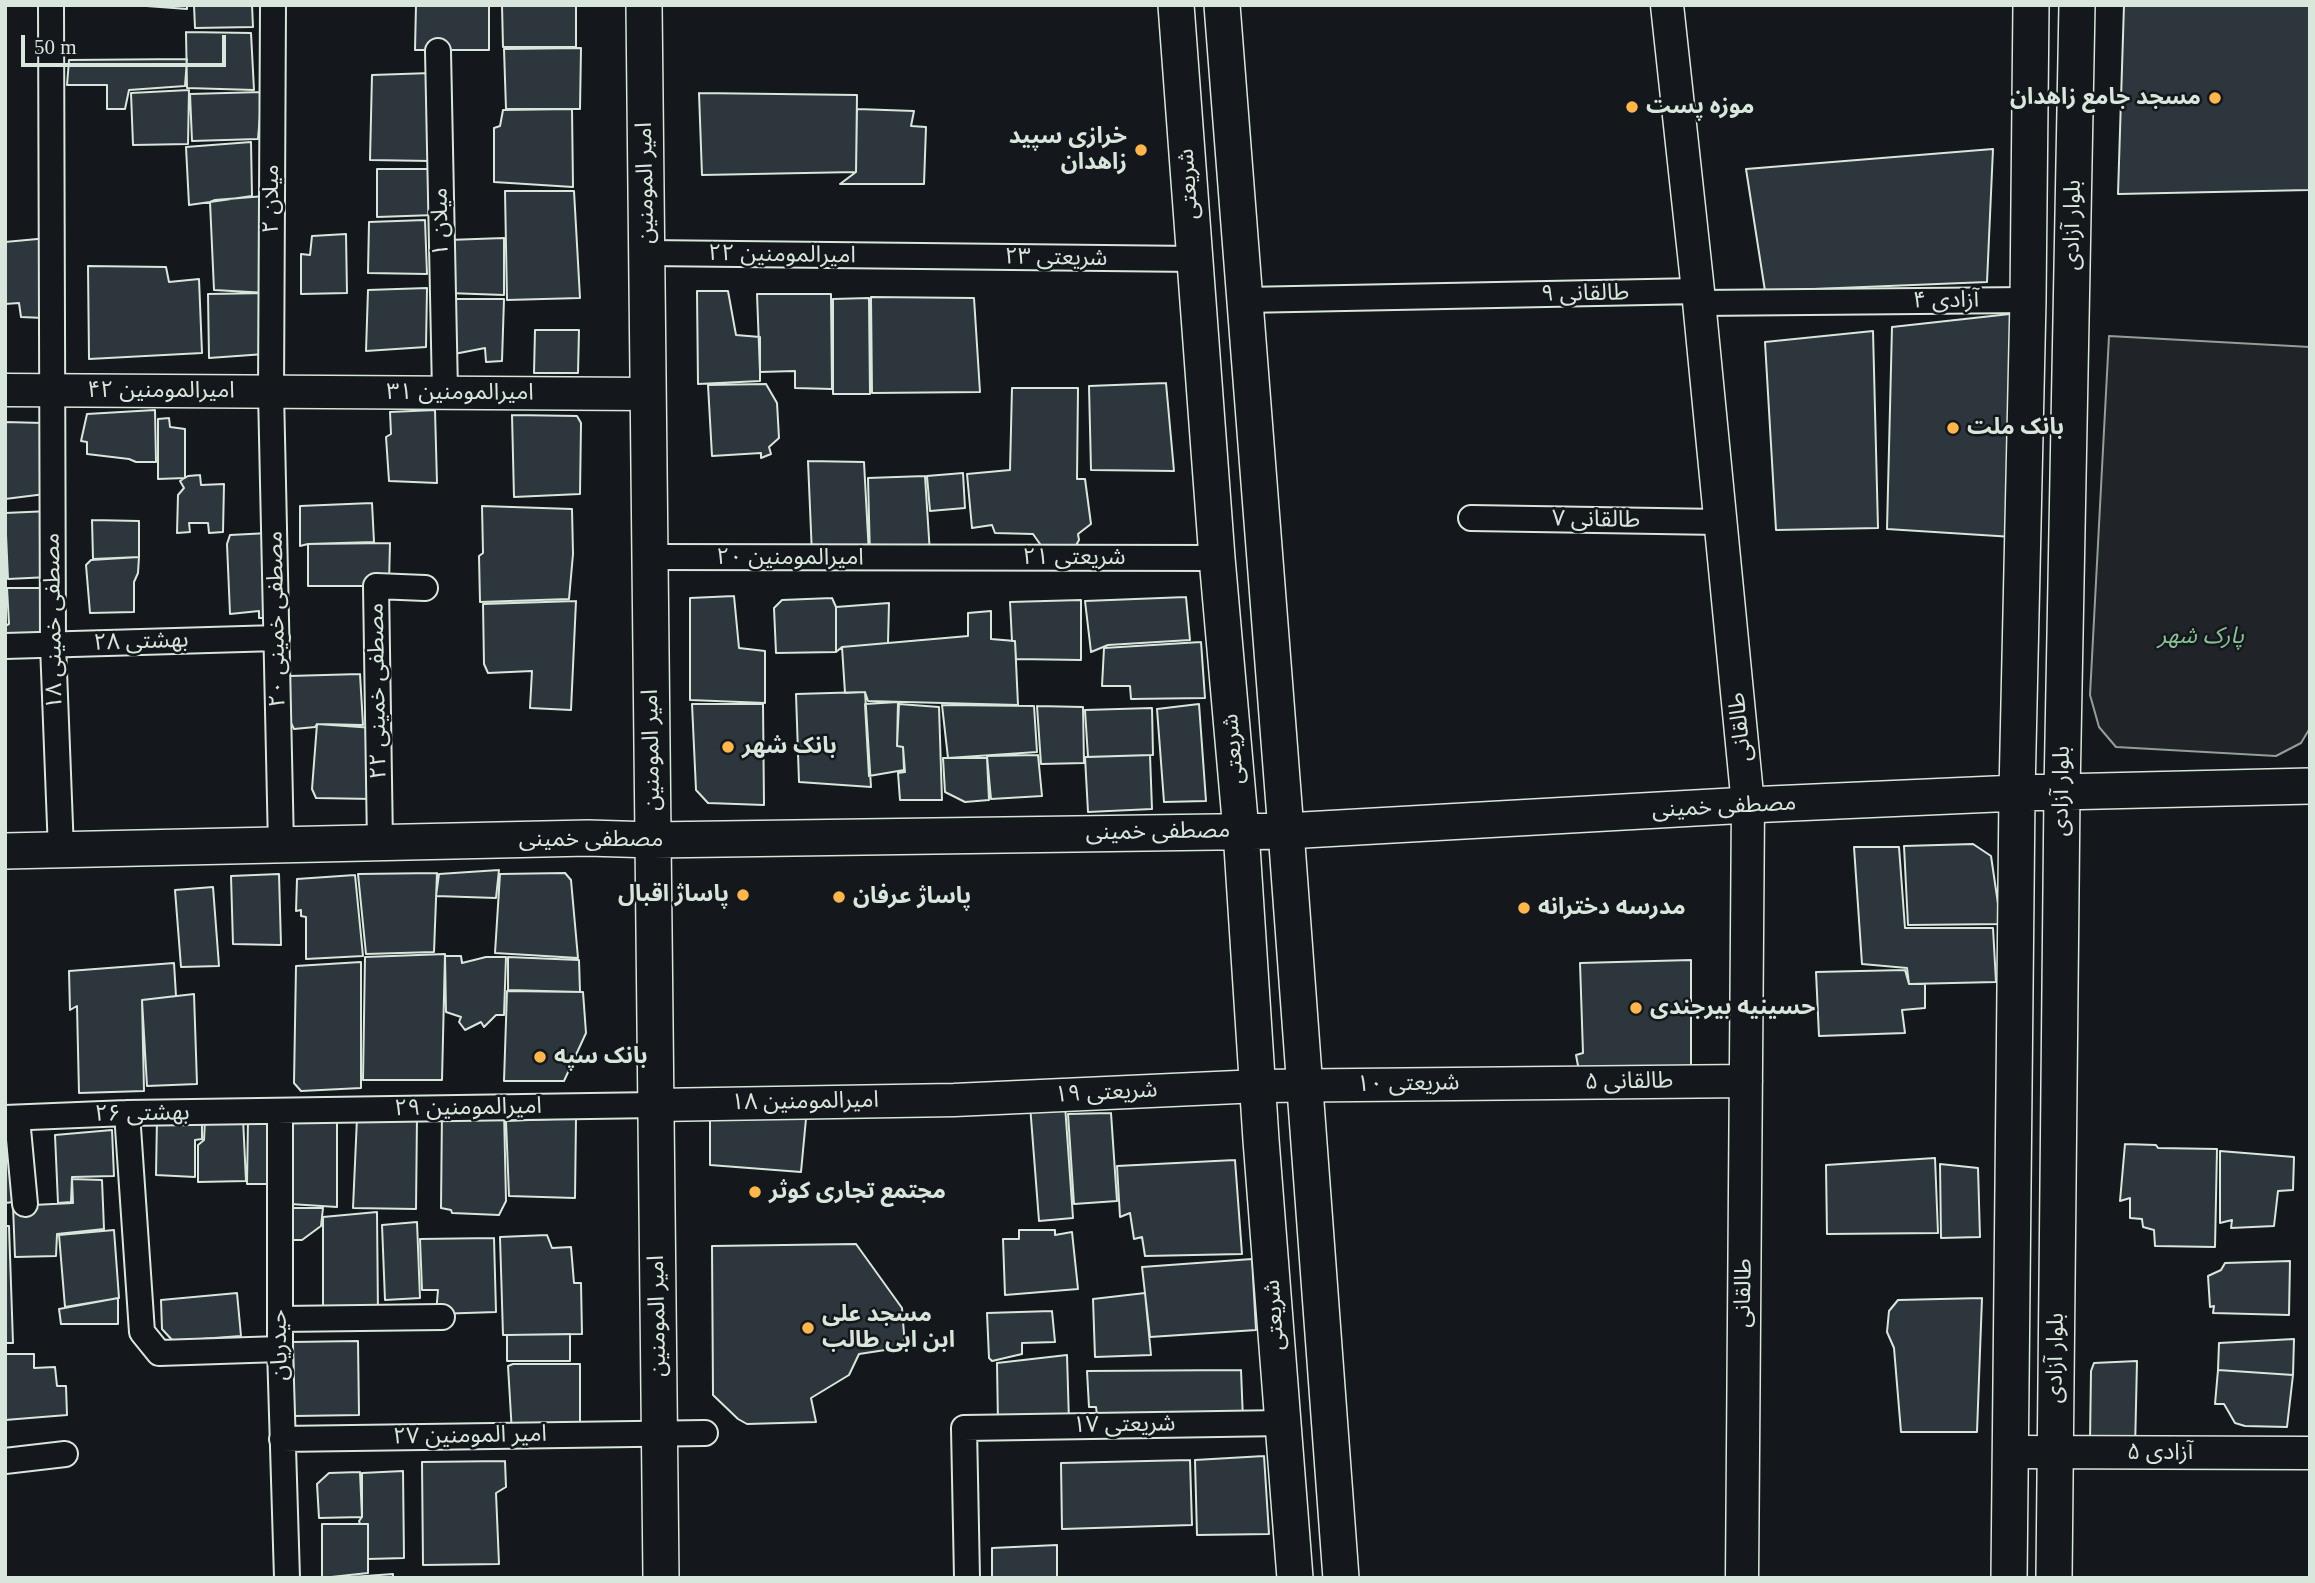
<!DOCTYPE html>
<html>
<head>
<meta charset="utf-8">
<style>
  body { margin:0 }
  #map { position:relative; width:2315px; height:1583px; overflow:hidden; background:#14181c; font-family:"Times New Roman",serif }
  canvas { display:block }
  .frame { position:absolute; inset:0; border:7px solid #d8e6dc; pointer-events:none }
  .scale { position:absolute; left:21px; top:35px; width:205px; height:32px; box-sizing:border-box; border:4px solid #d8e6dc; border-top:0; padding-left:9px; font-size:21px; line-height:24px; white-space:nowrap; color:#d8e6dc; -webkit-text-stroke:5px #14181c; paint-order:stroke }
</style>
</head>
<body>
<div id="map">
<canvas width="2315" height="1583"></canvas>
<div class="frame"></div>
<div class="scale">50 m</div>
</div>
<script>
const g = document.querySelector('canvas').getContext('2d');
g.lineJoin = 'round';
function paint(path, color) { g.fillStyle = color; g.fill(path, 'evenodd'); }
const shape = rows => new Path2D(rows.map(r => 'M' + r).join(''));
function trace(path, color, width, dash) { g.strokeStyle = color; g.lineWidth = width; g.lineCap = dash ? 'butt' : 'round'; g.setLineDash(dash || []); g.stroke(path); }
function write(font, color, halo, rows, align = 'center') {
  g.font = font + ' "Times New Roman","Noto Sans Arabic",serif'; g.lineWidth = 5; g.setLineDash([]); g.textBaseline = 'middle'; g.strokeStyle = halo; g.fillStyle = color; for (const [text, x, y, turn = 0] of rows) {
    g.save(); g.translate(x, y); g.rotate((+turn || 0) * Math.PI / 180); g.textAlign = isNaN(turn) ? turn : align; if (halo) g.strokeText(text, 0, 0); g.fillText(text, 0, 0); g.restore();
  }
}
const green = shape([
  [2109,336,2310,347,2310,728,2301,743,2276,756,2116,747,2099,727,2090,695,2109,336]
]);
paint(green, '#202428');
trace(green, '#939e99', 2);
const building = shape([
  [133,5,187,5,187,9,133,5],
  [194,5,252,5,253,27,195,28,194,5],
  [416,5,489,5,489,50,415,50,416,5],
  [502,5,576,5,576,47,503,47,502,5],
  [2124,5,2310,5,2310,190,2118,194,2124,5],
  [186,32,251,33,254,90,187,88,186,32],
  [581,48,580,109,506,109,504,49,581,48],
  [187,59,185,86,129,90,125,109,107,109,107,85,67,85,69,60,187,59],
  [431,73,430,161,370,160,372,75,431,73],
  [189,90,188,144,133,145,131,93,189,90],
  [262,92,258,139,192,141,190,94,262,92],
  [699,93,857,95,856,172,702,175,699,93],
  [572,109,573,187,494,182,494,128,500,126,503,110,572,109],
  [857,109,914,111,911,126,926,127,924,184,840,184,856,172,857,109],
  [251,142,252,196,189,205,186,147,251,142],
  [1993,149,1987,282,1765,291,1746,169,1993,149],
  [377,169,435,169,435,215,377,217,377,169],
  [505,191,574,191,580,298,507,300,505,191],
  [265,196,268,293,214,290,210,202,215,200,265,196],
  [425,220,427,274,368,273,369,222,425,220],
  [346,234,347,293,301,294,301,254,310,255,312,236,346,234],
  [48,238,44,318,21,317,19,303,5,304,5,242,48,238],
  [504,238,504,295,448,293,448,240,504,238],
  [88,266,166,267,169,282,199,279,202,353,89,359,88,266],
  [427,288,426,347,366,351,368,290,427,288],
  [697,291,728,291,736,335,760,337,760,381,698,384,697,291],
  [268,293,265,354,209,358,208,294,268,293],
  [757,294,831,294,832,389,795,388,795,371,760,372,757,294],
  [871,297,974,298,980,392,872,393,871,297],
  [869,298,870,394,833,394,833,299,869,298],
  [445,299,504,299,502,361,486,362,485,348,449,355,445,299],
  [2019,313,2013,537,1887,529,1892,327,2019,313],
  [535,330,579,330,578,373,534,373,535,330],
  [1873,331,1878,528,1776,530,1765,342,1873,331],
  [1166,383,1174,471,1091,470,1089,386,1166,383],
  [766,384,777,403,779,438,769,447,771,454,761,458,761,453,712,456,708,385,766,384],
  [1012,388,1078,388,1077,479,1085,479,1091,524,1078,534,1079,540,1071,554,1047,554,1033,534,995,533,992,525,972,528,967,474,1010,470,1012,388],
  [155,410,156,462,136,462,129,459,87,454,87,442,81,441,87,414,155,410],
  [435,410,437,483,389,481,386,437,391,434,390,412,435,410],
  [512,415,577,416,581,423,580,494,514,497,512,415],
  [169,418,170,427,185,429,185,478,158,479,158,419,169,418],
  [5,422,43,423,45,494,5,499,5,422],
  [808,461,864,462,869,555,812,555,808,461],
  [963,473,965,508,930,511,927,476,963,473],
  [200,475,201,485,224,484,223,532,209,533,208,523,189,523,190,532,177,533,178,495,184,488,180,481,188,476,200,475],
  [925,476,930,554,870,556,868,478,925,476],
  [372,503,374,542,308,544,300,546,300,506,372,503],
  [482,506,572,509,573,554,569,599,480,602,479,556,483,553,482,506],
  [50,511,49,577,8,579,5,513,50,511],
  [92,520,139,521,139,557,93,559,92,520],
  [269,533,269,618,259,618,259,611,230,614,227,544,230,535,269,533],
  [390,543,389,584,374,586,308,586,308,544,390,543],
  [139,557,138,573,134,582,134,612,90,613,86,565,91,560,139,557],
  [7,588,48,588,47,635,5,638,5,626,9,624,7,588],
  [734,596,739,648,765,651,765,703,690,700,690,598,734,596],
  [1186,597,1190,640,1108,645,1091,652,1085,601,1186,597],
  [832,598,836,607,836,652,776,653,774,608,782,600,832,598],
  [1081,600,1081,660,1016,659,1015,641,1012,641,1010,602,1081,600],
  [576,601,571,710,530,708,532,671,488,673,484,664,483,604,576,601],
  [889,603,888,643,842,647,836,652,836,607,889,603],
  [991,611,991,639,1015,641,1018,705,868,701,865,692,845,693,842,647,968,636,968,613,991,611],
  [1201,642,1205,698,1131,699,1130,686,1102,686,1104,648,1201,642],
  [360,674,363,725,317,724,315,727,294,729,291,723,289,676,360,674],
  [865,692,871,787,799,782,796,694,865,692],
  [898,702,897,746,903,747,904,770,869,776,865,704,898,702],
  [692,704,763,704,764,805,708,803,696,790,692,704],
  [899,704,939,707,942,800,900,800,898,773,905,772,903,747,897,746,899,704],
  [1199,704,1206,801,1164,802,1157,709,1199,704],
  [942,705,1034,706,1037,752,948,758,942,705],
  [1037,706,1083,707,1084,763,1041,764,1037,706],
  [1152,708,1153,755,1088,757,1085,710,1152,708],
  [317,724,374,728,373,799,316,798,312,789,317,724],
  [1038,755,1042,796,991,799,987,756,1038,755],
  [1150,755,1152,809,1088,812,1085,757,1150,755],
  [943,758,987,758,989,800,965,802,945,792,943,758],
  [1973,844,1991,856,2001,924,1908,925,1904,846,1973,844],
  [1854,847,1899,847,1905,928,1993,928,1996,982,1909,984,1907,968,1862,964,1854,847],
  [499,870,496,898,436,896,439,874,499,870],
  [437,873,434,952,366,954,358,874,437,873],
  [565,873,571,880,578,958,495,953,500,874,565,873],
  [279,874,281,945,233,944,231,876,279,874],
  [355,875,363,956,306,959,306,917,301,916,301,910,296,911,297,879,355,875],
  [213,887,219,966,181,967,175,890,213,887],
  [445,954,442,1080,363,1080,365,957,445,954],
  [445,956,461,956,462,963,486,957,506,957,504,1015,496,1015,484,1027,481,1022,465,1030,459,1022,461,1017,446,1012,445,956],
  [508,957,579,960,580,992,508,990,508,957],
  [1691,960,1691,1069,1579,1071,1576,1055,1583,1053,1580,963,1691,960],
  [361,962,361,1088,301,1091,294,1083,296,966,361,962],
  [174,963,176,996,142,1000,144,1091,79,1093,77,1006,70,1010,69,971,174,963],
  [1905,970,1909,984,1925,984,1925,1008,1902,1010,1905,1033,1819,1036,1816,972,1905,970],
  [507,991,583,992,586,1033,564,1081,504,1081,507,991],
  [194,994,197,1084,147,1086,142,1000,194,994],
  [1030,1105,1065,1105,1073,1218,1039,1221,1030,1105],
  [807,1108,801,1172,710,1165,710,1119,807,1108],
  [442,1111,504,1111,506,1201,499,1215,452,1213,451,1210,441,1208,442,1111],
  [1111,1113,1117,1201,1074,1204,1068,1114,1111,1113],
  [417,1116,416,1209,353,1208,357,1118,417,1116],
  [157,1117,202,1117,202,1139,195,1140,195,1177,156,1175,157,1117],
  [243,1118,246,1181,198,1182,198,1145,204,1140,205,1120,243,1118],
  [279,1118,274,1184,247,1184,248,1119,279,1118],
  [576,1118,575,1198,509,1196,506,1121,576,1118],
  [337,1121,337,1207,290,1204,287,1122,337,1121],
  [5,1123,22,1201,5,1203,5,1123],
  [112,1130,114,1176,72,1177,71,1202,58,1203,55,1135,112,1130],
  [2125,1144,2156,1145,2158,1148,2217,1149,2215,1247,2155,1246,2154,1230,2143,1227,2142,1219,2130,1218,2130,1198,2120,1201,2125,1144],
  [2220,1151,2294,1157,2293,1190,2278,1191,2274,1226,2231,1228,2232,1220,2220,1223,2220,1151],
  [1935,1158,1938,1233,1827,1234,1826,1165,1935,1158],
  [1235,1160,1242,1254,1145,1256,1142,1237,1134,1239,1130,1213,1120,1217,1117,1166,1235,1160],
  [1940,1164,1978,1168,1980,1237,1941,1238,1940,1164],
  [72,1179,102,1180,104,1229,57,1234,56,1256,15,1257,13,1206,73,1203,72,1179],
  [287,1208,323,1208,321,1226,302,1240,287,1240,287,1208],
  [377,1212,378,1315,323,1314,323,1217,377,1212],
  [417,1222,420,1298,385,1300,382,1225,417,1222],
  [5,1226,9,1226,13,1343,5,1343,5,1226],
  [114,1230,119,1298,65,1307,59,1235,114,1230],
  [1019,1230,1055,1230,1055,1235,1072,1232,1078,1289,1005,1295,1003,1239,1019,1239,1019,1230],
  [547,1235,552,1248,571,1247,574,1283,581,1283,582,1334,503,1335,500,1237,547,1235],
  [494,1238,496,1312,436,1314,438,1290,422,1290,420,1239,494,1238],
  [856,1244,902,1308,905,1347,859,1354,849,1375,811,1398,816,1422,747,1424,738,1419,713,1395,712,1246,856,1244],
  [1252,1259,1256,1330,1150,1337,1142,1267,1252,1259],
  [2290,1261,2289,1315,2213,1313,2214,1306,2210,1307,2208,1276,2221,1270,2225,1263,2290,1261],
  [237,1293,241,1336,173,1341,162,1329,161,1300,237,1293],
  [1145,1293,1151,1355,1095,1357,1093,1299,1145,1293],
  [118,1298,118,1324,61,1324,59,1309,118,1298],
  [1982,1298,1977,1432,1901,1432,1894,1348,1887,1332,1889,1311,1898,1300,1982,1298],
  [1052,1311,1055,1342,1022,1343,1022,1354,992,1361,989,1358,987,1313,1052,1311],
  [570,1334,570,1361,507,1361,507,1335,570,1334],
  [2294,1339,2293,1375,2218,1370,2219,1343,2294,1339],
  [358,1341,359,1415,294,1416,293,1342,358,1341],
  [5,1354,34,1354,34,1368,55,1367,57,1386,66,1386,67,1415,5,1420,5,1354],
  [1067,1355,1069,1422,998,1423,997,1363,1067,1355],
  [2137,1361,2135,1450,2090,1441,2091,1371,2094,1363,2137,1361],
  [513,1364,580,1364,580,1433,512,1433,508,1366,513,1364],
  [1241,1370,1243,1420,1098,1423,1096,1407,1089,1407,1087,1371,1241,1370],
  [2218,1370,2293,1375,2287,1427,2245,1426,2235,1423,2224,1404,2215,1404,2218,1370],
  [1264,1456,1269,1534,1197,1535,1195,1460,1264,1456],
  [1190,1460,1192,1525,1062,1529,1061,1463,1190,1460],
  [505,1461,506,1487,496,1493,499,1564,423,1565,422,1462,505,1461],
  [403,1471,404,1558,368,1559,368,1524,360,1524,359,1521,362,1517,362,1473,403,1471],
  [360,1472,362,1517,319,1518,317,1484,329,1473,360,1472],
  [322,1524,368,1524,368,1573,322,1578,322,1524],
  [1057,1545,1057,1578,992,1578,992,1548,1057,1545],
  [393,1574,393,1578,338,1578,393,1574]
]);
paint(building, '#2c363c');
trace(building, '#d8e6dc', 2);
const minor = shape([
  [51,5,53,645,61,851],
  [273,5,271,392,281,846],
  [438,51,445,392],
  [647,253,1195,259],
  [1244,300,1698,291],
  [1699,303,2028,300],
  [1471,518,1720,522],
  [650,557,1217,558],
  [5,646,277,638],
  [380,844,376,586,425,588],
  [280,1111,280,1349,287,1578],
  [127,1113,142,1332,159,1353,280,1349],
  [5,1118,127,1113,656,1105],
  [17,1118,25,1204],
  [280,1319,442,1317],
  [282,1439,705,1433],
  [5,1461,65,1454],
  [967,1578,964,1428,1283,1423]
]);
const tertiary = shape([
  [1667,5,1698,291,1748,805,1742,1578],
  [5,390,648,394],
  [656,1105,954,1100,1259,1086,1746,1081],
  [2010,1452,2310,1453]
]);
const secondary = shape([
  [644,5,661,1578],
  [1176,5,1217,558,1241,831,1261,1140,1295,1578],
  [1222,5,1286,831,1341,1578],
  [5,851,588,838,653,840,1286,831,1748,805,2017,793,2310,786],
  [2009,1578,2017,793,2028,300,2031,5],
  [2054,1578,2062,792,2077,5]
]);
trace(minor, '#d8e6dc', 28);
trace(tertiary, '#d8e6dc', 35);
trace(secondary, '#d8e6dc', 38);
trace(minor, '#14181c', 24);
trace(tertiary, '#14181c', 32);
trace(secondary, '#14181c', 35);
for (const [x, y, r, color] of [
  [2215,98,7,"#ffb74d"],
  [1632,107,7,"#ffb74d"],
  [1141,150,7,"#ffb74d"],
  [1953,428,7,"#ffb74d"],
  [728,747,7,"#ffb74d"],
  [743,895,7,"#ffb74d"],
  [839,897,7,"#ffb74d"],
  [1524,908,7,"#ffb74d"],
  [1636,1008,7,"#ffb74d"],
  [540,1057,7,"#ffb74d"],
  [755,1192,7,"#ffb74d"],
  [808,1328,7,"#ffb74d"]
]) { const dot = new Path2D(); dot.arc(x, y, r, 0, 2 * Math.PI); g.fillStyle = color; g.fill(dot); trace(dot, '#14181c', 2.5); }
write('bold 23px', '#d8e6dc', '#14181c', [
  ["مسجد جامع زاهدان",2201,98,"right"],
  ["موزه پست",1646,107],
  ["خرازی سپید",1127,137,"right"],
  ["زاهدان",1127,163,"right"],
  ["بانک ملت",1967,428],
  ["بانک شهر",742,747],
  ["پاساژ اقبال",729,895,"right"],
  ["پاساژ عرفان",853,897],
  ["مدرسه دخترانه",1538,908],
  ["حسینیه بیرجندی",1650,1008],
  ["بانک سپه",554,1057],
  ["مجتمع تجاری کوثر",769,1192],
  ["مسجد علی",822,1315],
  ["ابن ابی طالب",822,1341]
], 'left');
write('23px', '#d8e6dc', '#14181c', [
  ["امیر المومنین",646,183,-91],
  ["شریعتی",1189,184,-94],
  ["میلان ۲",272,199,-90],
  ["میلان ۱",441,222,-91],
  ["بلوار آزادی",2073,225,-89],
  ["امیرالمومنین ۲۲",782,255,1],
  ["شریعتی ۲۳",1056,258,1],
  ["طالقانی ۹",1585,294,-1],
  ["آزادی ۴",1946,301,-1],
  ["امیرالمومنین ۴۲",161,391],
  ["امیرالمومنین ۳۱",460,393],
  ["طالقانی ۷",1596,520,1],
  ["امیرالمومنین ۲۰",790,558],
  ["شریعتی ۲۱",1074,558],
  ["مصطفی خمینی ۲۰",277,619,-91],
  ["مصطفی خمینی ۱۸",54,621,-91],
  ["بهشتی ۲۸",141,642,-2],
  ["مصطفی خمینی ۲۲",378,691,-91],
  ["طالقانی",1741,727,-96],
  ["شریعتی",1234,749,-95],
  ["امیر المومنین",652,750,-91],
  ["بلوار آزادی",2062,791,-89],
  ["مصطفی خمینی",1724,807,-3],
  ["مصطفی خمینی",1158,832,-1],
  ["مصطفی خمینی",591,840],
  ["طالقانی ۵",1629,1082,-1],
  ["شریعتی ۱۰",1408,1084,-1],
  ["شریعتی ۱۹",1106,1093,-3],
  ["امیرالمومنین ۱۸",805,1102,-1],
  ["امیرالمومنین ۲۹",468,1108,-1],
  ["بهشتی ۲۶",142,1114,-1],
  ["طالقانی",1744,1293,-89],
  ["شریعتی",1275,1315,-94],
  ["امیر المومنین",658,1316,-91],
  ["حیدریان",280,1345,-91],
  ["بلوار آزادی",2056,1358,-89],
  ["شریعتی ۱۷",1124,1425,-1],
  ["امیر المومنین ۲۷",470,1436,-1],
  ["آزادی ۵",2160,1453]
]);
write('italic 23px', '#8ac095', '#14181c', [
  ["پارک شهر",2201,637]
]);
</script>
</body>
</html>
